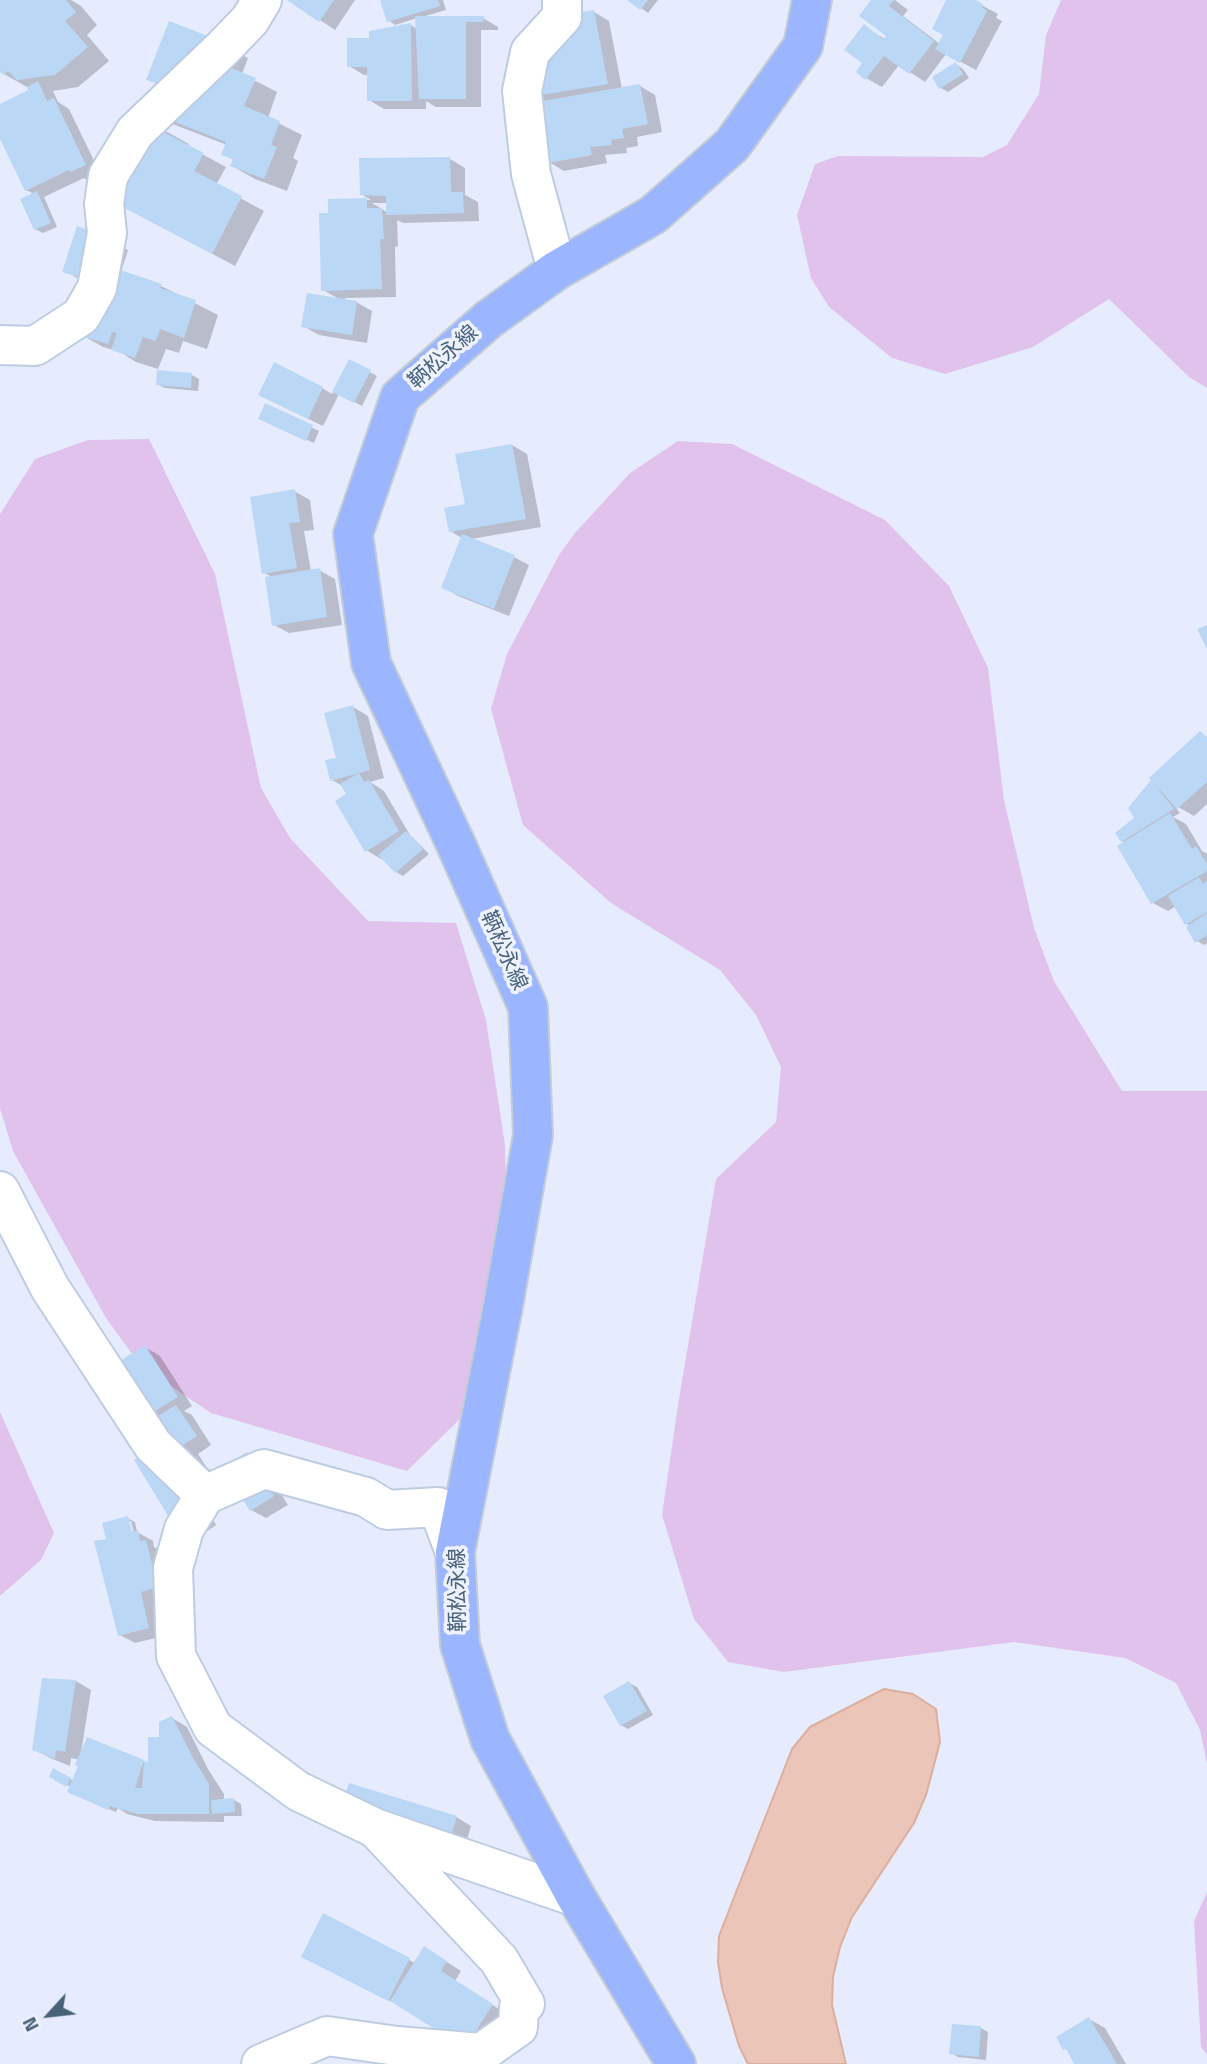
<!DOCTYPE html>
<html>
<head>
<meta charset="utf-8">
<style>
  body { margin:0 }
  #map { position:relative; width:1207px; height:2064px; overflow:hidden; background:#e6ecfe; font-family:"Titillium Web",sans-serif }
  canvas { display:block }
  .north { position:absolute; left:14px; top:1980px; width:70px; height:70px; -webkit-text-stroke:5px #eef2ff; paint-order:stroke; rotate:243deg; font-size:19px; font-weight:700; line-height:28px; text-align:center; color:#48627a }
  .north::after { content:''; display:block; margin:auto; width:24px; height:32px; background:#48627a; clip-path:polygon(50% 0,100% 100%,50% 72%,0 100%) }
</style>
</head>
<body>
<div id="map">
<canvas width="1207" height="2064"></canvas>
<div class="north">N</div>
</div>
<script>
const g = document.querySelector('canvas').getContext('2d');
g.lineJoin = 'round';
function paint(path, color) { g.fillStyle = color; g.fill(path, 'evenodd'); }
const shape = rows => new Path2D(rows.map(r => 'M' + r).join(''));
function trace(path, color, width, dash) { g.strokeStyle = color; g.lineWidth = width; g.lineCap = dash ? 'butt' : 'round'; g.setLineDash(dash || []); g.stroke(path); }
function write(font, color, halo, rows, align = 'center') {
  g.font = font + ' "Titillium Web","Noto Sans JP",sans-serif'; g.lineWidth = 7; g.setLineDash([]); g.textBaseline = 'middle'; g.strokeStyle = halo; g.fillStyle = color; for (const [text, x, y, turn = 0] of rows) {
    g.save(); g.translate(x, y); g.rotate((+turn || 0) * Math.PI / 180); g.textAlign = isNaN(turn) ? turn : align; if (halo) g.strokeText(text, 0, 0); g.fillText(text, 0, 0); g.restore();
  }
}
paint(shape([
  [1061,0,1207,0,1207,388,1189,377,1109,299,1033,347,945,374,892,358,829,307,811,278,797,215,815,164,838,156,983,157,1007,145,1039,94,1046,35],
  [149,439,215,574,261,788,290,838,368,921,456,923,486,1020,505,1145,506,1206,469,1410,407,1471,211,1413,141,1366,106,1318,13,1151,0,1108,0,514,35,459,88,440],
  [678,441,732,444,885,520,949,586,988,668,1004,800,1034,928,1054,981,1122,1091,1207,1091,1207,1764,1200,1730,1176,1683,1125,1658,1014,1642,784,1672,728,1662,694,1619,662,1515,678,1405,716,1179,776,1122,781,1067,756,1015,720,970,611,903,523,825,491,709,507,654,559,555,575,533,630,473],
  [0,1412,54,1533,41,1560,0,1596],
  [1207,1892,1207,2055,1201,2047,1194,1921]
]), '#e1c2ed');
const water = shape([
  [884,1689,913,1694,936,1709,940,1742,926,1795,914,1823,852,1917,840,1947,833,1977,832,2005,846,2064,748,2064,739,2046,722,1988,718,1962,719,1936,792,1749,810,1727,884,1689]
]);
paint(water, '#eac5b8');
trace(water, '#dcaf9d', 2);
paint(shape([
  [0,0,71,0,81,6,97,25,87,35,109,61,78,87,53,91,58,102,69,109,100,173,87,180,84,178,44,197,57,227,43,233,35,229,34,194,26,190,0,135,0,105,31,91,28,86,27,87,4,74,0,69],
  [290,0,355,0,335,30],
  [382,0,443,0,446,10,422,17,483,18,498,27,498,30,481,30,481,107,436,107,426,101,426,109,384,109,369,100,369,75,364,75,349,66,370,39,411,25,417,29,417,18,395,25,388,20],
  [630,0,658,0,648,13],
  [873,0,895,0,908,10,903,16,940,44,945,34,948,0,972,0,998,14,996,18,1002,21,976,70,946,54,925,82,899,65,882,87,866,78,864,27,885,39,888,35],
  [594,12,609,21,622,89,640,86,655,95,662,132,637,137,638,146,626,148,627,153,605,155,607,163,564,171,549,162,531,95],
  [226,45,248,58,242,74,277,92,268,118,302,135,293,158,298,161,287,191,255,179,232,166,234,160,223,154,227,145,170,123],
  [956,64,963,69,969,78,948,92,941,88],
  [158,127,189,144,187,146,226,167,216,185,264,211,235,266,141,216],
  [450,159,465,168,465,195,478,202,479,221,403,223,397,220,398,246,395,247,396,297,345,298,345,300,356,302,372,311,367,343,319,335,303,326,339,299,323,290,329,201,371,200,361,194],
  [372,203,388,203,388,213,382,209],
  [106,237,128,250,121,272,161,286,218,315,207,349,183,341,179,353,166,349,158,369,136,362,120,352,103,347,80,334,87,284,65,271],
  [349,361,377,376,362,406,339,394,323,426,275,403,322,388,332,394],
  [192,375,199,379,198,391,165,388,157,384],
  [266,405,319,431,314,443,267,422],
  [512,445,527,454,541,527,471,539,514,557,529,565,509,616,458,596,443,587,462,538,450,531],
  [294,491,310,500,314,530,304,531,311,571,319,570,335,579,342,625,289,633,274,625,272,577,263,572],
  [353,707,368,716,384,778,370,782,384,791,410,835,429,854,403,876,396,872,383,858,381,859,366,850,349,795,344,787,332,780],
  [1200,733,1207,737,1207,804,1194,816,1173,804,1180,813,1173,817,1186,824,1202,851,1207,854,1207,943,1204,945,1197,941,1190,926,1187,924,1176,906,1168,911,1153,903,1126,843,1122,841,1136,819,1151,782,1159,787],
  [145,1347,160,1356,192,1406,184,1411,192,1415,211,1445,198,1454,207,1468,216,1473,210,1515,216,1525,195,1540,142,1457],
  [262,1463,288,1505,266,1518,251,1510],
  [127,1518,135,1522,137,1532,153,1541,154,1547,161,1551,164,1636,135,1643,120,1635,108,1540],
  [127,1521,131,1521,135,1539,132,1540],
  [76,1681,91,1690,81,1753,125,1756,148,1763,172,1718,187,1727,208,1769,224,1794,224,1801,234,1800,241,1804,242,1816,224,1816,224,1822,155,1821,127,1814,118,1808,116,1812,76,1795,71,1787,51,1777,54,1770,74,1781,80,1766,80,1760,71,1758,70,1766,50,1758,34,1749],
  [629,1683,637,1687,653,1715,628,1729,621,1725],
  [456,1817,471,1826,463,1854,433,1840],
  [323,1916,415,1963,439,1957,461,1971,455,1981,507,2014,481,2056,400,2006,318,1965],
  [1089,2019,1105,2028,1126,2064,1076,2064,1069,2051,1065,2049],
  [953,2026,981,2028,988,2032,986,2060,958,2057,951,2053]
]), '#0003');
paint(shape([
  [0,0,66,0,76,12,65,21,88,47,55,75,17,80,8,71,3,75,0,72],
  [287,0,334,0,319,22],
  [380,0,438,0,440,6,387,22],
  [627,0,648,0,640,10],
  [871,0,894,0,889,6,934,41,909,74,884,56,865,80,856,72,862,63,844,50,864,24,883,39,886,36,859,16],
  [946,0,976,0,983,4,982,7,987,11,960,63,935,49,943,35,932,29],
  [594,10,608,84,529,97,536,20],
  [415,16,484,16,483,22,466,22,466,99,419,99],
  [169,21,226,43,219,63,256,78,244,106,280,121,271,145,277,147,264,179,230,166,233,159,221,155,226,142,145,110,155,83,146,80],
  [411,23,412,101,367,101,367,67,347,67,347,38,369,38,369,31],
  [956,62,963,74,939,89,932,77],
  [38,81,47,101,54,98,86,165,70,172,69,170,25,191,0,139,0,104,28,90,27,87],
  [640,84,648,124,622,129,624,138,611,140,612,145,590,147,592,155,548,163,537,102],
  [158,125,167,130,165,133,204,153,194,171,242,196,212,254,117,204],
  [450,157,451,192,463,192,464,213,386,215,386,196,360,195,359,158],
  [37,191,51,223,34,230,20,199],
  [367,198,367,208,382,208,384,239,380,239,382,289,321,291,319,213,328,213,328,199],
  [77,226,106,236,97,262,162,284,160,288,196,300,184,338,160,329,156,341,143,337,135,358,111,350,117,333,112,332,108,344,78,335,89,280,62,272],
  [307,293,357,301,352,335,301,327],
  [349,359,371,370,354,403,332,392],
  [274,362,323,387,308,419,258,395],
  [157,370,192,373,191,388,156,385],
  [265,403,313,425,306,441,258,419],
  [512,444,526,519,449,532,444,508,465,504,455,454],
  [295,489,300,522,289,523,297,568,262,574,250,497],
  [462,534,515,555,494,609,441,588],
  [320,568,327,617,272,626,265,577],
  [1207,625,1207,649,1197,629],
  [353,705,370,770,330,781,325,760,336,758,324,713],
  [1200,731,1207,738,1207,782,1177,809,1149,778],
  [359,773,364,782,369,780,399,831,365,852,335,801,346,794,340,784],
  [1151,780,1174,809,1121,842,1115,833,1134,818,1128,808],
  [1170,813,1192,849,1196,846,1207,864,1207,871,1151,904,1117,846],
  [406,831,423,849,395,873,378,855],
  [1199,877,1203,884,1207,881,1207,912,1185,925,1168,896],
  [1207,913,1207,935,1195,943,1186,927],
  [145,1345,178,1397,125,1429,93,1378],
  [176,1405,197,1436,183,1445,197,1466,201,1462,210,1477,178,1532,134,1460,160,1443,147,1423],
  [247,1452,274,1496,250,1511,222,1467],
  [128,1516,132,1532,138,1530,140,1541,146,1540,158,1587,141,1592,149,1628,118,1636,94,1541,106,1539,102,1523],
  [42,1678,76,1680,65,1752,56,1750,55,1759,32,1750],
  [629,1681,647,1711,620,1726,603,1696],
  [172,1716,193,1758,209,1784,209,1814,138,1814,110,1806,108,1810,67,1792,78,1766,75,1765,87,1737,144,1760,135,1788,142,1788,144,1761,148,1762,148,1737,159,1737,159,1722],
  [53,1768,71,1778,66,1787,49,1777],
  [349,1783,457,1816,448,1846,341,1807],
  [234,1798,235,1812,212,1814,211,1800],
  [323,1913,410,1958,388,2001,301,1957],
  [424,1946,447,1961,441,1971,493,2004,465,2048,390,2001],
  [1089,2017,1117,2064,1074,2064,1066,2049,1063,2050,1056,2037],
  [952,2024,981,2026,979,2057,949,2054]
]), '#bbd7f6');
const street = shape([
  [557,270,531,174,522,91,530,52,562,17,562,0],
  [0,345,35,346,81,316,97,288,107,233,104,204,108,176,135,132,223,48,250,20,262,0],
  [0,1191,50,1288,153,1445,205,1495],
  [455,1552,438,1507,387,1510,366,1497,264,1469,205,1495,184,1529,173,1568,176,1656,213,1728,298,1791,375,1828,576,1897],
  [261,2064,327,2036,397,2046,481,2053,518,2027,519,2007,525,2004,499,1960,379,1832]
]);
const primary = shape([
  [676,2064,576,1897,490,1739,460,1645,455,1552,503,1306,533,1135,528,1007,454,840,371,663,353,534,400,397,489,319,557,270,653,215,732,145,803,46,812,0]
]);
trace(street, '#bdcce2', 42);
trace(primary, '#c4cdd4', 42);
trace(street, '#fff', 38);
trace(primary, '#9cb5ff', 38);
write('21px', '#48627a', '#eef2ff', [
  ["鞆松永線",444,358,-41],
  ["鞆松永線",503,951,66],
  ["鞆松永線",459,1590,-91]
]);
</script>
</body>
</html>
